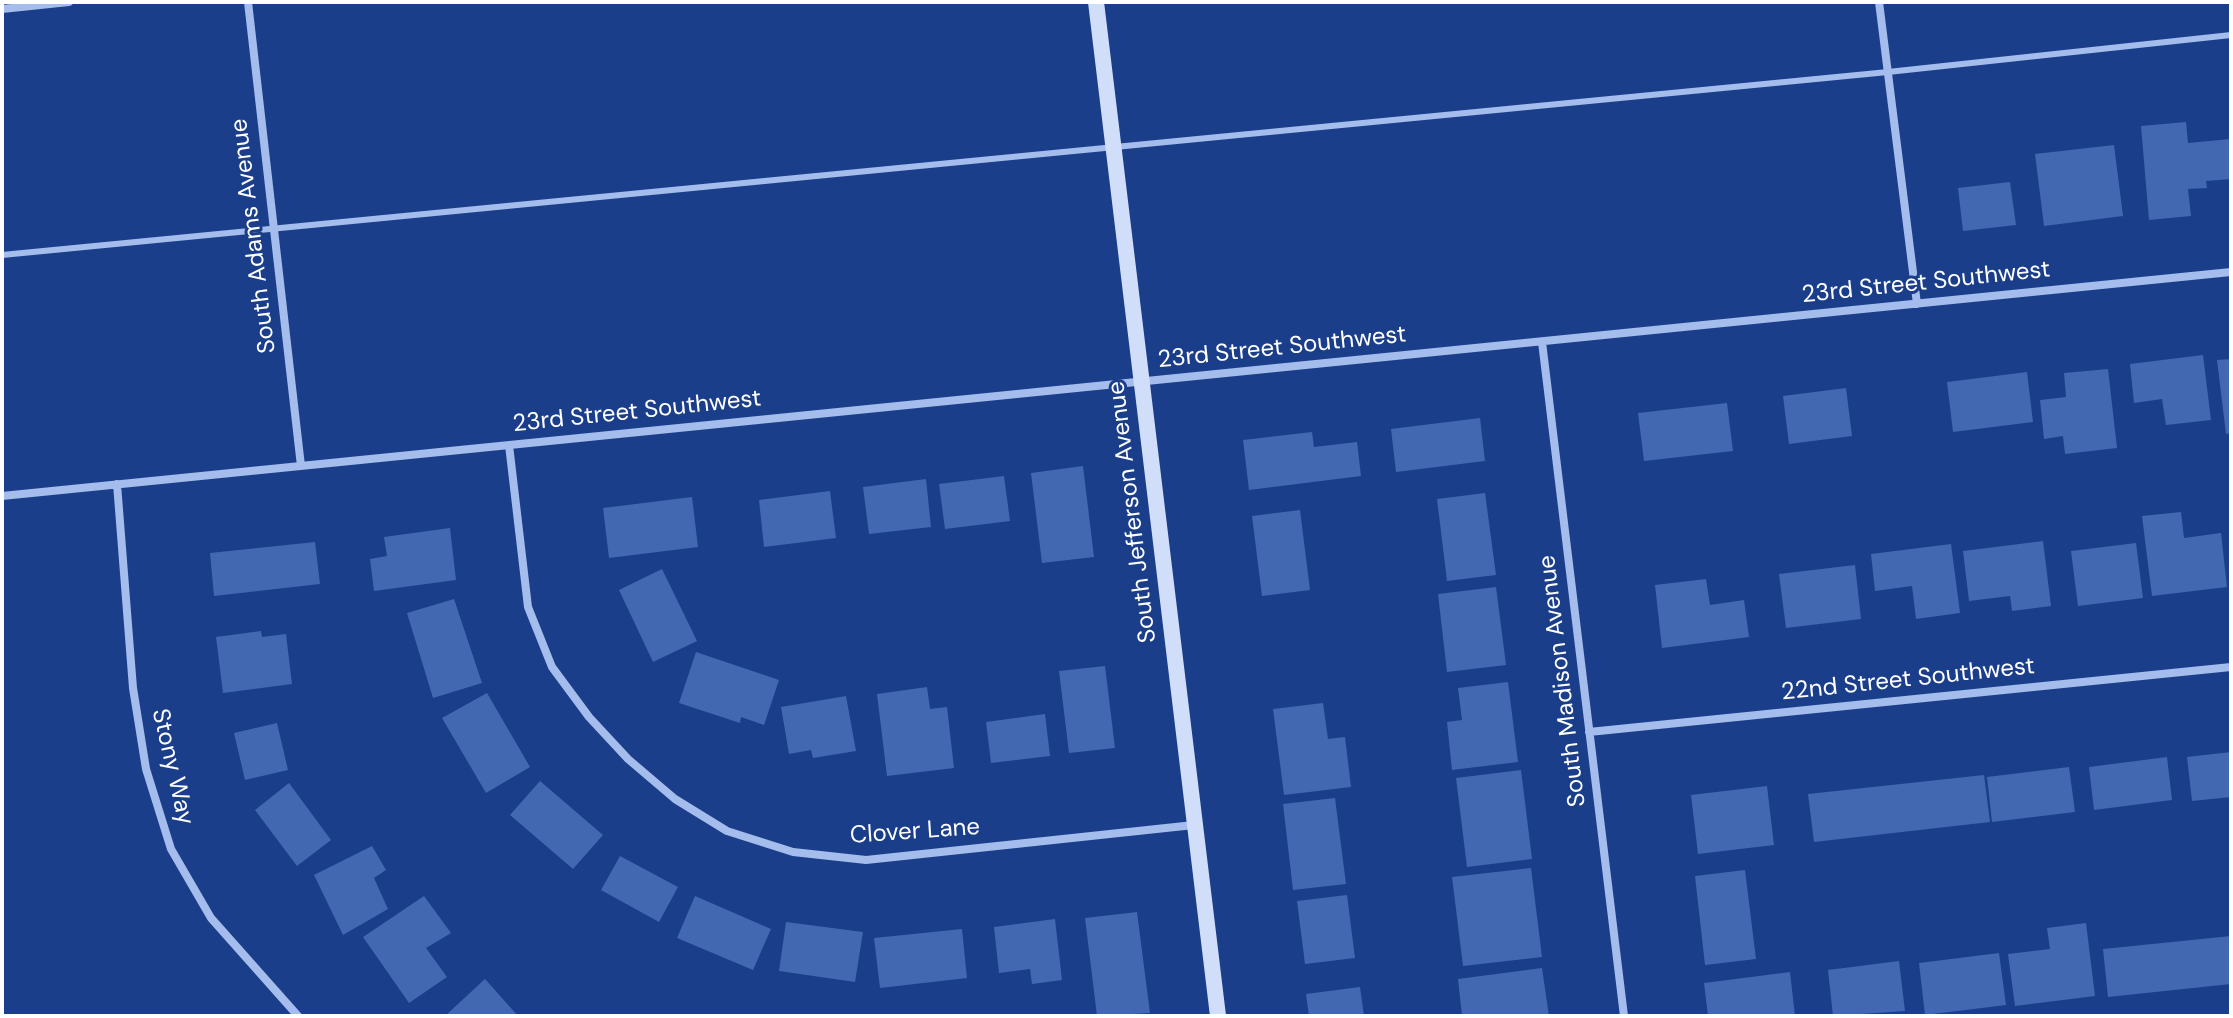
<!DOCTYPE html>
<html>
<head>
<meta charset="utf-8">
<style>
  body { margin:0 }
  #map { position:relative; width:2233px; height:1018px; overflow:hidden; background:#1a3e8a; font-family:"DM Sans",sans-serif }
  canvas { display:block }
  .frame { position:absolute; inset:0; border:4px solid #fff; pointer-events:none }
</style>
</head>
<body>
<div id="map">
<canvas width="2233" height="1018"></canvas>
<div class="frame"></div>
</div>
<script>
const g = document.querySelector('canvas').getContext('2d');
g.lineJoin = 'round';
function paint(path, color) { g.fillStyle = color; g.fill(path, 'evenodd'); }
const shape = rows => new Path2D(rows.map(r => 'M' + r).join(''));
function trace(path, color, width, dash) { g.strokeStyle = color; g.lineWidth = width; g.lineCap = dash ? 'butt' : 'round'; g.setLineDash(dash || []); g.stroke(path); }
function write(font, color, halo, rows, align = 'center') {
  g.font = font + ' "DM Sans",sans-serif'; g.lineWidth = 6; g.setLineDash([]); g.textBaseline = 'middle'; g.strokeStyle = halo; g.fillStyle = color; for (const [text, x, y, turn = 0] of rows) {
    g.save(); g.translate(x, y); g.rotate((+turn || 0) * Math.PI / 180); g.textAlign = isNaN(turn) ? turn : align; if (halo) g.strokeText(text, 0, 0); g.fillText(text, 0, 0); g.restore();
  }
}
paint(shape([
  [2186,122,2188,143,2231,139,2231,179,2206,181,2207,188,2188,189,2191,216,2149,220,2141,126],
  [2114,145,2123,216,2044,226,2035,154],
  [2010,182,2016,225,1963,231,1958,188],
  [2203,355,2211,420,2166,425,2162,399,2134,403,2130,364],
  [2231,359,2231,433,2226,434,2217,360],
  [2108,369,2117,448,2065,454,2063,436,2044,439,2040,400,2066,397,2064,373],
  [2027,372,2033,422,1953,432,1947,382],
  [1846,388,1852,436,1789,444,1783,396],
  [1727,403,1733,451,1644,461,1638,413],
  [1480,418,1485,461,1396,472,1391,429],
  [1312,432,1314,447,1357,442,1361,476,1249,490,1243,440],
  [1083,466,1094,557,1042,563,1031,473],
  [1004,476,1010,521,945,529,939,484],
  [926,479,931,527,869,534,863,487],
  [830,491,836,538,764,547,759,500],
  [1485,493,1496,575,1447,581,1437,499],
  [692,497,698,547,609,558,603,508],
  [1300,510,1310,590,1262,596,1252,516],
  [2181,512,2184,538,2221,533,2227,587,2152,596,2142,516],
  [450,528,456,580,374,591,370,559,387,556,384,537],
  [2043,541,2051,606,2012,611,2010,596,1969,601,1963,551],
  [315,542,320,584,214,596,210,553],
  [2136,543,2143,598,2078,606,2071,551],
  [1951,544,1960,613,1916,619,1912,586,1875,591,1871,554],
  [1855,565,1861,619,1786,628,1779,574],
  [662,569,697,641,653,662,619,590],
  [1706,579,1710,605,1744,600,1749,637,1662,648,1655,585],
  [1496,587,1506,665,1447,672,1438,594],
  [454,599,482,683,433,698,407,613],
  [261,631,262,637,286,634,292,684,223,693,216,637],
  [696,652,779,680,764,725,741,717,740,723,679,703],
  [1105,666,1115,748,1069,753,1059,671],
  [1508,682,1518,762,1452,770,1447,722,1462,720,1458,688],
  [927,687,930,709,947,707,954,768,887,776,877,694],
  [487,693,530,767,486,793,442,718],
  [846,696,856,751,813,758,811,750,789,754,781,707],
  [1323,703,1328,739,1345,737,1351,787,1284,795,1273,709],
  [1045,714,1050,756,991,763,986,722],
  [277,723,288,770,245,780,234,733],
  [2231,752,2231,797,2192,801,2187,757],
  [2167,757,2172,800,2094,810,2089,767],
  [2069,767,2075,812,1992,822,1987,777],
  [1521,770,1532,859,1467,867,1456,778],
  [1984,775,1990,822,1814,842,1808,794],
  [540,781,603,835,573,869,510,815],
  [289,783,331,840,297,866,255,810],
  [1767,786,1774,845,1698,854,1691,795],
  [1335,798,1346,884,1293,890,1283,804],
  [372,846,386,870,374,878,388,909,343,935,314,875],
  [620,856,678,887,659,922,601,890],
  [1531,868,1542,957,1463,966,1452,877],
  [1745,870,1756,959,1705,965,1695,876],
  [1347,895,1355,958,1305,964,1297,901],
  [424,896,451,933,426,948,447,977,409,1003,363,937],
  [695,896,771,929,753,970,677,938],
  [1137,912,1150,1013,1097,1016,1085,918],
  [1055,919,1062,980,1032,984,1030,969,999,973,994,927],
  [786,922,863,932,855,982,779,971],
  [2086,923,2095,996,2015,1006,2008,954,2050,949,2047,928],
  [962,929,967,978,880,988,874,938],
  [2231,936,2231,984,2108,997,2103,949],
  [1999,953,2006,1005,1925,1015,1919,963],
  [1899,961,1905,1011,1833,1016,1828,970],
  [1542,968,1549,1016,1462,1016,1458,979],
  [1790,972,1795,1016,1708,1016,1704,983],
  [485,979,518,1016,445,1016],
  [1360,987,1364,1016,1309,1016,1306,994]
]), '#4368b2');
trace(shape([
  [2,255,1888,72,2231,35]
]), '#a4bded', 6);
trace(shape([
  [248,2,301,466],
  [1879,2,1917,304],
  [2,9,69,2],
  [1542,342,1624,1016],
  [509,445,528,607,552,667,589,717,628,759,675,799,727,831,793,852,866,860,1194,825],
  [117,484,133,688,146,769,171,849,211,918,298,1016],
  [2,496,2231,272],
  [1589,732,2231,667]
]), '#a4bded', 8);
trace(shape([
  [1096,2,1218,1016]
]), '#d1def9', 16);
write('24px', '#fff', '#1a3e8a', [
  ["South Adams Avenue",254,236,-97],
  ["23rd Street Southwest",1926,283,-6],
  ["23rd Street Southwest",1282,348,-6],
  ["23rd Street Southwest",637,412,-6],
  ["South Jefferson Avenue",1133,512,-97],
  ["22nd Street Southwest",1908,680,-6],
  ["South Madison Avenue",1563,681,-97],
  ["Stony Way",172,767,77],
  ["Clover Lane",915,832,-4]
]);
</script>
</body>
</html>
